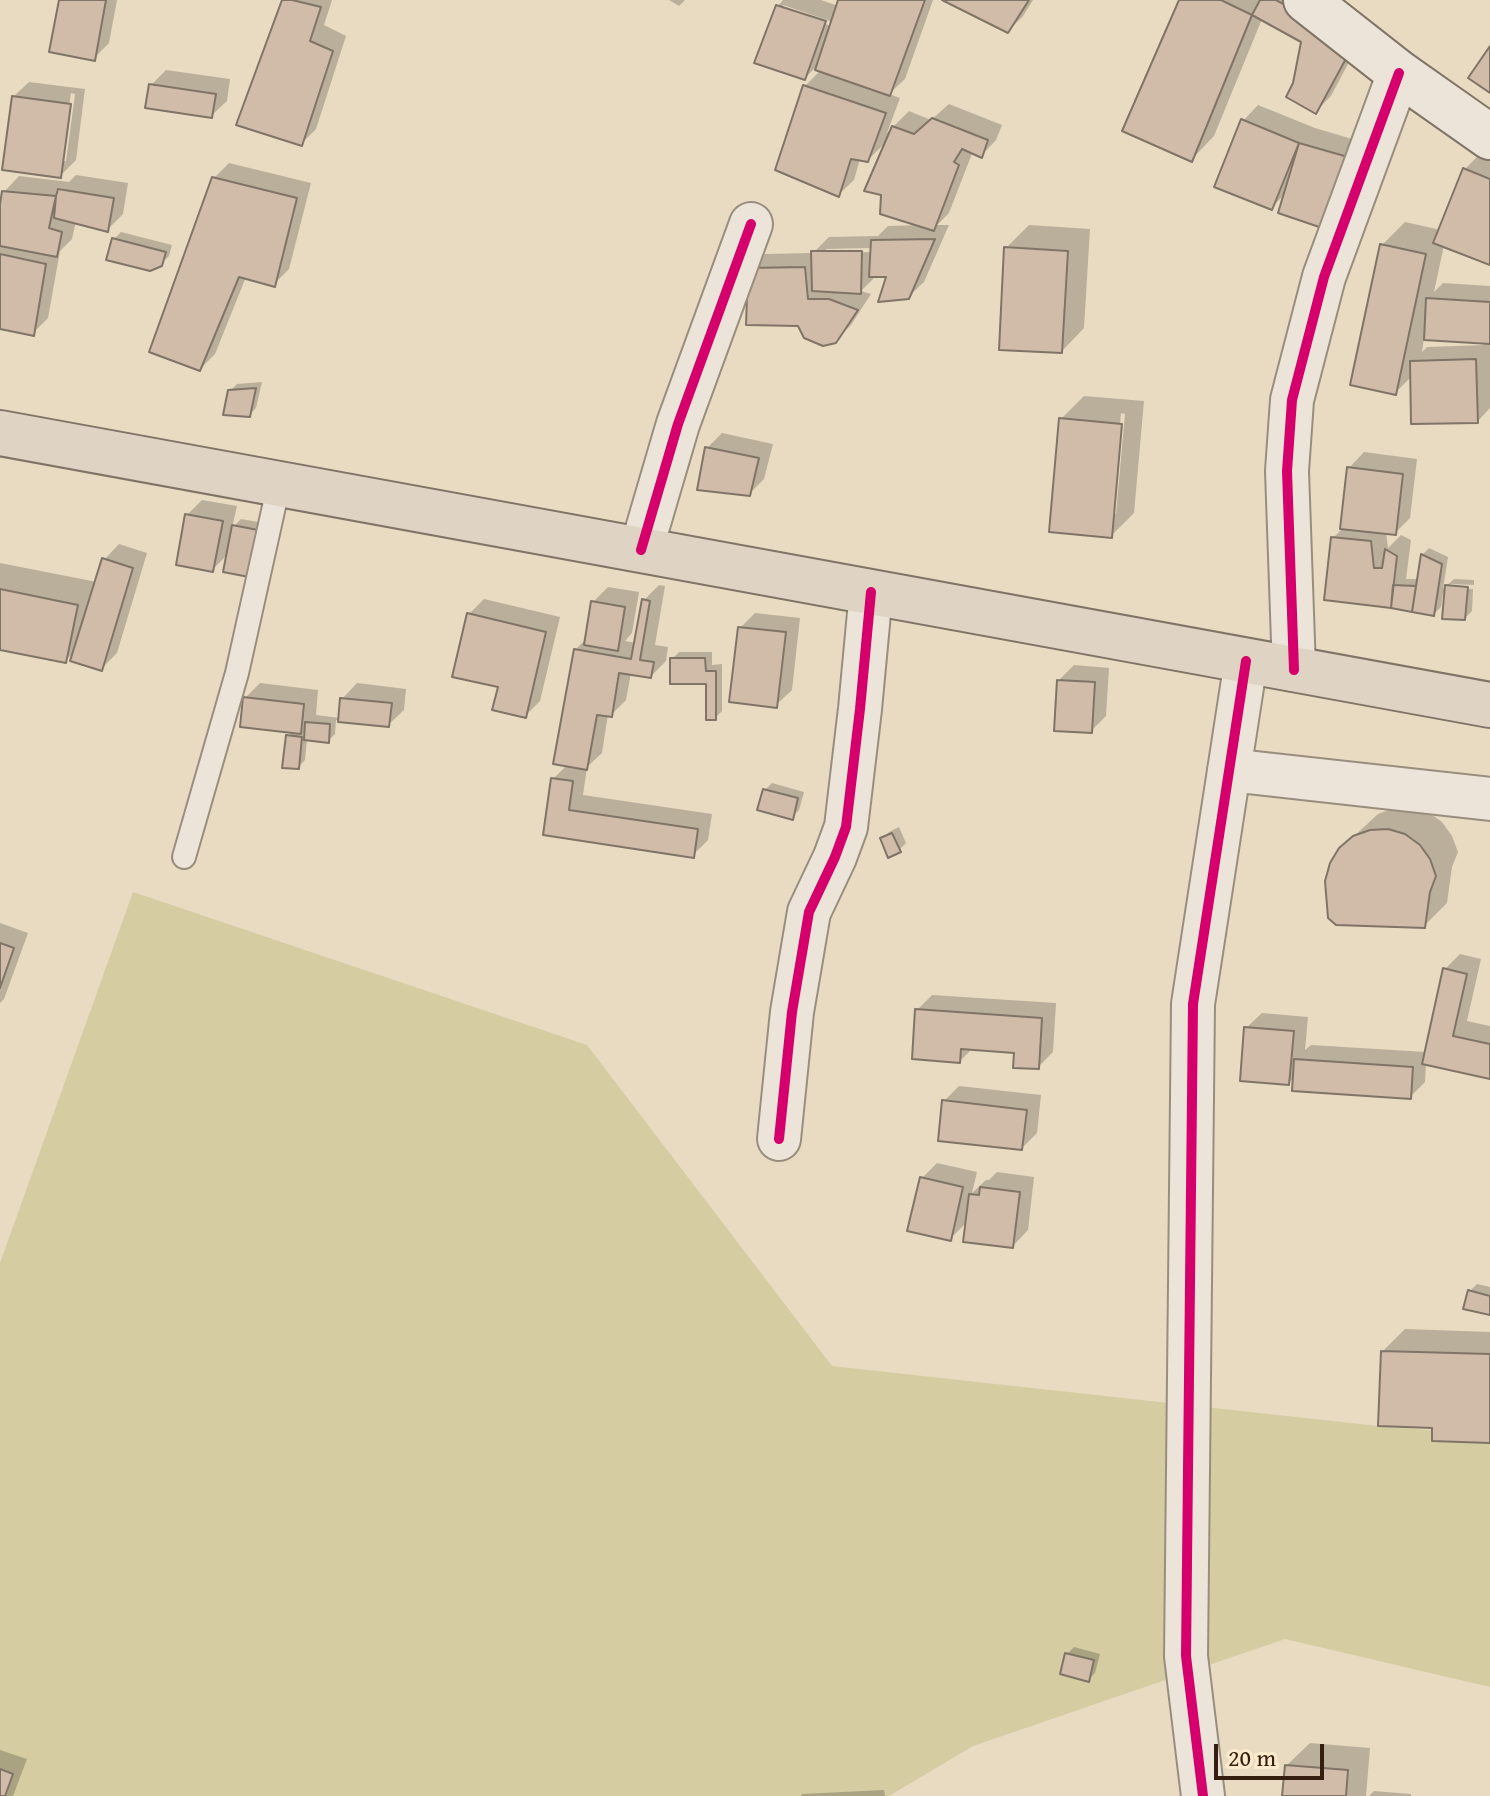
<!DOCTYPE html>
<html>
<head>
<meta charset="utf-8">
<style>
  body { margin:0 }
  #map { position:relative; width:1490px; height:1796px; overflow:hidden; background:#e9dbc2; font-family:"Gentium Book Plus",serif }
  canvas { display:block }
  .scale { position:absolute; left:1214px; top:1744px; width:110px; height:36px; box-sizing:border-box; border:4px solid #351d0f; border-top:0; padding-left:10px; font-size:24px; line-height:28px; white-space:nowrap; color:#351d0f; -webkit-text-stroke:6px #fceacc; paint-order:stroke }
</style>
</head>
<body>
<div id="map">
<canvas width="1490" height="1796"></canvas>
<div class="scale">20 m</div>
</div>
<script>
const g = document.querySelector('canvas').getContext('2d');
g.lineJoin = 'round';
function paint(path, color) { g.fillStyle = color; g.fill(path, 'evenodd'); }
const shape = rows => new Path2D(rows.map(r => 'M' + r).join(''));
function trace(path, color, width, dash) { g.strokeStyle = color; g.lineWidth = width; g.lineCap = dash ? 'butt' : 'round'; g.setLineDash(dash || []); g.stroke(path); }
paint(shape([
  [133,892,587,1045,832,1366,1378,1426,1490,1435,1490,1687,1285,1639,973,1746,889,1796,0,1796,0,1263]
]), '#d5cca2');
paint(shape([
  [61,0,117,0,109,43,94,58],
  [284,0,332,0,324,25,346,36,316,129,301,144],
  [669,0,685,0,679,6],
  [783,0,821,0,838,6,840,0,933,0,905,79,889,94,900,98,887,133,909,111,931,120,949,104,1002,125,996,140,981,156,973,151,949,213,937,225,949,225,924,282,908,297,888,275,875,277,861,291,871,294,851,325,835,341,799,324,750,269,765,254,813,253,829,237,878,236,888,226,920,225,887,141,868,160,860,159,854,180,838,195,805,86,821,70,815,68,805,78,778,6],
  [783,5,836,23,834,27,783,9],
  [872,248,872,252,826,253,826,249],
  [947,0,1033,0,1023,16,1008,31],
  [1181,0,1319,0,1368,26,1331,96,1316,111,1295,84,1303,41,1262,19,1214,136,1192,159],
  [166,70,230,79,227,101,211,116,151,85],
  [29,82,85,89,76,160,61,175,13,97],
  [71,93,75,94,66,161,61,161],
  [1258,105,1315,128,1369,144,1285,194,1271,208,1243,121],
  [1488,146,1490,147,1490,263,1444,245,1434,292,1443,283,1490,286,1490,408,1478,421,1412,376,1395,393,1382,245,1405,222,1441,230,1465,169],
  [1424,338,1484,342,1484,345,1427,347,1422,352],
  [229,163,311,183,289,269,274,284,246,277,215,354,200,369,214,178],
  [76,175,128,183,123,214,108,229,76,221,72,239,60,251,48,318,33,333,0,327,0,217,4,192,19,176,69,182],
  [1029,225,1090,229,1084,328,1062,351,1006,248],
  [121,232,172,245,169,256,161,264,114,239],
  [262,382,256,408,249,415,230,391,237,384],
  [1084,396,1144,401,1134,513,1111,536,1061,419],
  [1121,413,1125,414,1116,514,1112,514],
  [722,433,773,444,764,479,749,494,707,448],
  [1364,452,1417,459,1410,518,1395,533,1386,532,1388,548,1401,535,1411,540,1406,579,1419,579,1422,555,1429,548,1448,557,1443,589,1454,579,1474,580,1474,585,1450,584,1450,588,1473,589,1472,611,1465,618,1446,594,1443,593,1441,607,1434,614,1390,606,1333,538,1342,529,1349,468],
  [202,500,237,506,232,528,241,519,264,523,256,568,229,553,212,570,187,515],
  [119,544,147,553,117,653,102,668,75,651,65,661,0,648,0,563,97,582,104,560],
  [659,585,665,586,655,645,668,647,666,661,651,676,631,673,626,700,611,715,608,714,602,753,587,767,583,795,712,814,708,840,693,855,545,834,553,779,567,765,575,650,587,638,593,602,608,587,639,592,632,633,625,641,636,643,644,600],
  [484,599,560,617,540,701,525,716,501,685,469,614],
  [755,613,800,618,792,690,776,705,740,628],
  [679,652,712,652,712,665,722,664,722,711,715,718,708,682,672,659],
  [1074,665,1109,668,1106,716,1091,731,1059,680],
  [260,683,318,690,316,715,340,718,342,699,357,683,406,689,404,710,388,725,336,720,335,734,328,741,307,739,305,760,298,767,288,736,294,731,245,698],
  [772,783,804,792,799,810,792,817,765,790],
  [1394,808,1428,812,1442,822,1452,836,1458,852,1452,867,1447,903,1424,926,1340,849,1378,814],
  [899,827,906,843,899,850,882,839,889,832],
  [0,923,28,933,4,999,0,1003],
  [1460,954,1481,959,1467,1021,1490,1026,1490,1077,1426,1063,1425,1082,1410,1097,1295,1076,1289,1083,1246,1028,1262,1013,1308,1017,1305,1050,1311,1045,1426,1052,1445,969],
  [932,995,1056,1003,1053,1052,1038,1067,1016,1051,973,1048,960,1061,917,1010],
  [959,1086,1041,1095,1037,1133,1022,1148,944,1101],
  [937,1163,977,1172,972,1193,986,1180,989,1180,997,1172,1034,1177,1028,1230,1013,1246,967,1222,950,1239,922,1178],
  [1477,1284,1490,1287,1490,1313,1470,1291],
  [1405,1329,1490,1332,1490,1441,1434,1426,1383,1351],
  [1074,1647,1100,1654,1095,1673,1088,1680,1067,1654],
  [1310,1743,1370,1748,1366,1796,1284,1796,1287,1765],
  [0,1750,27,1759,13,1796,0,1796],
  [884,1790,885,1796,801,1796,802,1794],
  [1374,1791,1411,1794,1411,1796,1369,1796]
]), '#0003');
const building = shape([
  [59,0,106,0,95,61,49,52,59,0],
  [282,0,292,0,321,7,310,41,333,51,302,146,236,125,282,0],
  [838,0,925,0,890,96,815,70,838,0],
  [942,0,1029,0,1008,33,942,0],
  [1179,0,1221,0,1252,15,1192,162,1122,131,1179,0],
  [1260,0,1276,0,1355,42,1316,114,1286,97,1293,83,1301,42,1252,15,1260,0],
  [776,5,826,21,805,80,754,63,776,5],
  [1490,46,1490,93,1468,78,1490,46],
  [149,84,216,94,212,118,145,108,149,84],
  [803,85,886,113,868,162,851,159,839,197,775,170,803,85],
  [12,96,71,104,61,178,2,170,12,96],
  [932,118,988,140,982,158,962,149,954,162,959,165,934,231,880,214,881,195,864,191,892,126,914,134,932,118],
  [1241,119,1299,143,1272,210,1214,187,1241,119],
  [1299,143,1355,159,1331,231,1278,213,1299,143],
  [1463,168,1490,179,1490,265,1433,243,1463,168],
  [212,177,297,198,275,287,239,277,200,371,149,352,212,177],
  [58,189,114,198,108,232,54,218,56,196,58,189],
  [2,191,56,196,49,228,62,232,57,257,0,246,0,204,2,191],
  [112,238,166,252,162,266,150,271,106,260,112,238],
  [935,239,909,299,878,302,886,277,869,277,871,240,935,239],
  [1380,244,1426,254,1396,395,1350,385,1380,244],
  [1004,247,1068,251,1062,353,999,350,1004,247],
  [811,251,862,251,861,294,812,291,811,251],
  [0,254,46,264,34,336,0,329,0,254],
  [805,267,808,299,829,299,858,310,836,343,823,346,804,338,798,326,746,325,748,268,805,267],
  [1426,298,1490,302,1490,344,1424,340,1426,298],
  [1476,359,1478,423,1411,424,1410,361,1476,359],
  [256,388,250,417,223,415,228,390,256,388],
  [1059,418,1122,424,1112,538,1049,532,1059,418],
  [705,447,759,458,750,496,697,490,705,447],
  [1347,467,1403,474,1396,535,1340,529,1347,467],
  [185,514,223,521,213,572,176,565,185,514],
  [232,525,258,530,249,577,223,572,232,525],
  [1331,537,1371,541,1374,568,1382,568,1385,549,1397,556,1391,608,1324,600,1331,537],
  [1421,554,1442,564,1434,616,1412,612,1421,554],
  [102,558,133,568,102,671,70,661,102,558],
  [1393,585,1416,586,1412,612,1391,608,1393,585],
  [1445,585,1468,587,1465,620,1442,619,1445,585],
  [0,589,78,605,66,663,0,650,0,589],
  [642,599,650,601,640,660,654,662,651,678,619,673,612,717,597,715,587,770,553,764,574,649,631,659,642,599],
  [591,601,625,607,618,651,584,645,591,601],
  [467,613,546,632,526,718,492,710,498,687,452,677,467,613],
  [738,627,786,632,777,708,729,702,738,627],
  [670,658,705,658,706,671,716,671,716,720,706,720,706,684,670,684,670,658],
  [1057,680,1095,682,1092,733,1054,731,1057,680],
  [243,697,304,704,301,734,240,727,243,697],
  [340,698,392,703,389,727,338,722,340,698],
  [305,722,330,724,329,743,304,740,305,722],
  [286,735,302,737,299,769,282,768,286,735],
  [551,778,573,781,569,810,698,829,694,858,543,835,551,778],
  [763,789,798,798,793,820,757,810,763,789],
  [1388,829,1405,834,1420,845,1430,859,1436,876,1430,892,1425,928,1336,925,1328,918,1325,881,1330,863,1339,848,1353,836,1370,830,1388,829],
  [892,833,901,852,888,858,880,838,892,833],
  [0,943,14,948,0,988,0,943],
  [1443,968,1467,974,1453,1036,1490,1044,1490,1079,1422,1064,1443,968],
  [915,1009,1042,1018,1039,1069,1013,1068,1014,1053,961,1049,960,1063,912,1059,915,1009],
  [1244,1027,1294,1031,1289,1085,1240,1081,1244,1027],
  [1294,1059,1413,1067,1411,1099,1292,1091,1294,1059],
  [942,1100,1027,1110,1022,1150,938,1141,942,1100],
  [920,1177,963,1187,951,1241,907,1231,920,1177],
  [980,1187,1020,1192,1013,1248,963,1242,969,1194,979,1195,980,1187],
  [1468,1290,1490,1296,1490,1315,1463,1309,1468,1290],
  [1381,1351,1490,1354,1490,1443,1432,1441,1432,1428,1378,1426,1381,1351],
  [1065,1653,1094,1660,1089,1682,1060,1674,1065,1653],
  [1285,1765,1348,1770,1346,1796,1282,1796,1285,1765],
  [0,1769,13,1774,5,1796,0,1796,0,1769]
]);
paint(building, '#d1bcaa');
trace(building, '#7f7466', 2);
const lane = shape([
  [184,857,237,673,279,484]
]);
const street = shape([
  [641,550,678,424,751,224],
  [1294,670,1287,471,1292,400,1324,277,1399,73],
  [1229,770,1490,799],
  [779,1139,792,1012,809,912,835,857,846,827,860,709,871,592],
  [1203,1796,1186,1656,1193,1004,1246,661]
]);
const secondary = shape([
  [1306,0,1399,73,1490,137]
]);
const highway = shape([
  [0,433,1490,705]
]);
trace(lane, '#998e7e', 26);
trace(street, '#998e7e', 46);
trace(secondary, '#7f7466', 48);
trace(highway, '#7f7466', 48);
trace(lane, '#ece4d8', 22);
trace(street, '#ece4d8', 42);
trace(secondary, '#ece4d8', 44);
trace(highway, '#dfd4c3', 44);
trace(shape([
  [641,550,678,424,751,224],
  [1294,670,1287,471,1292,400,1324,277,1399,73],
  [779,1139,792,1012,809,912,835,857,846,827,860,709,871,592],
  [1203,1796,1186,1656,1193,1004,1246,661]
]), '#d6006c', 10);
</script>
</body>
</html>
